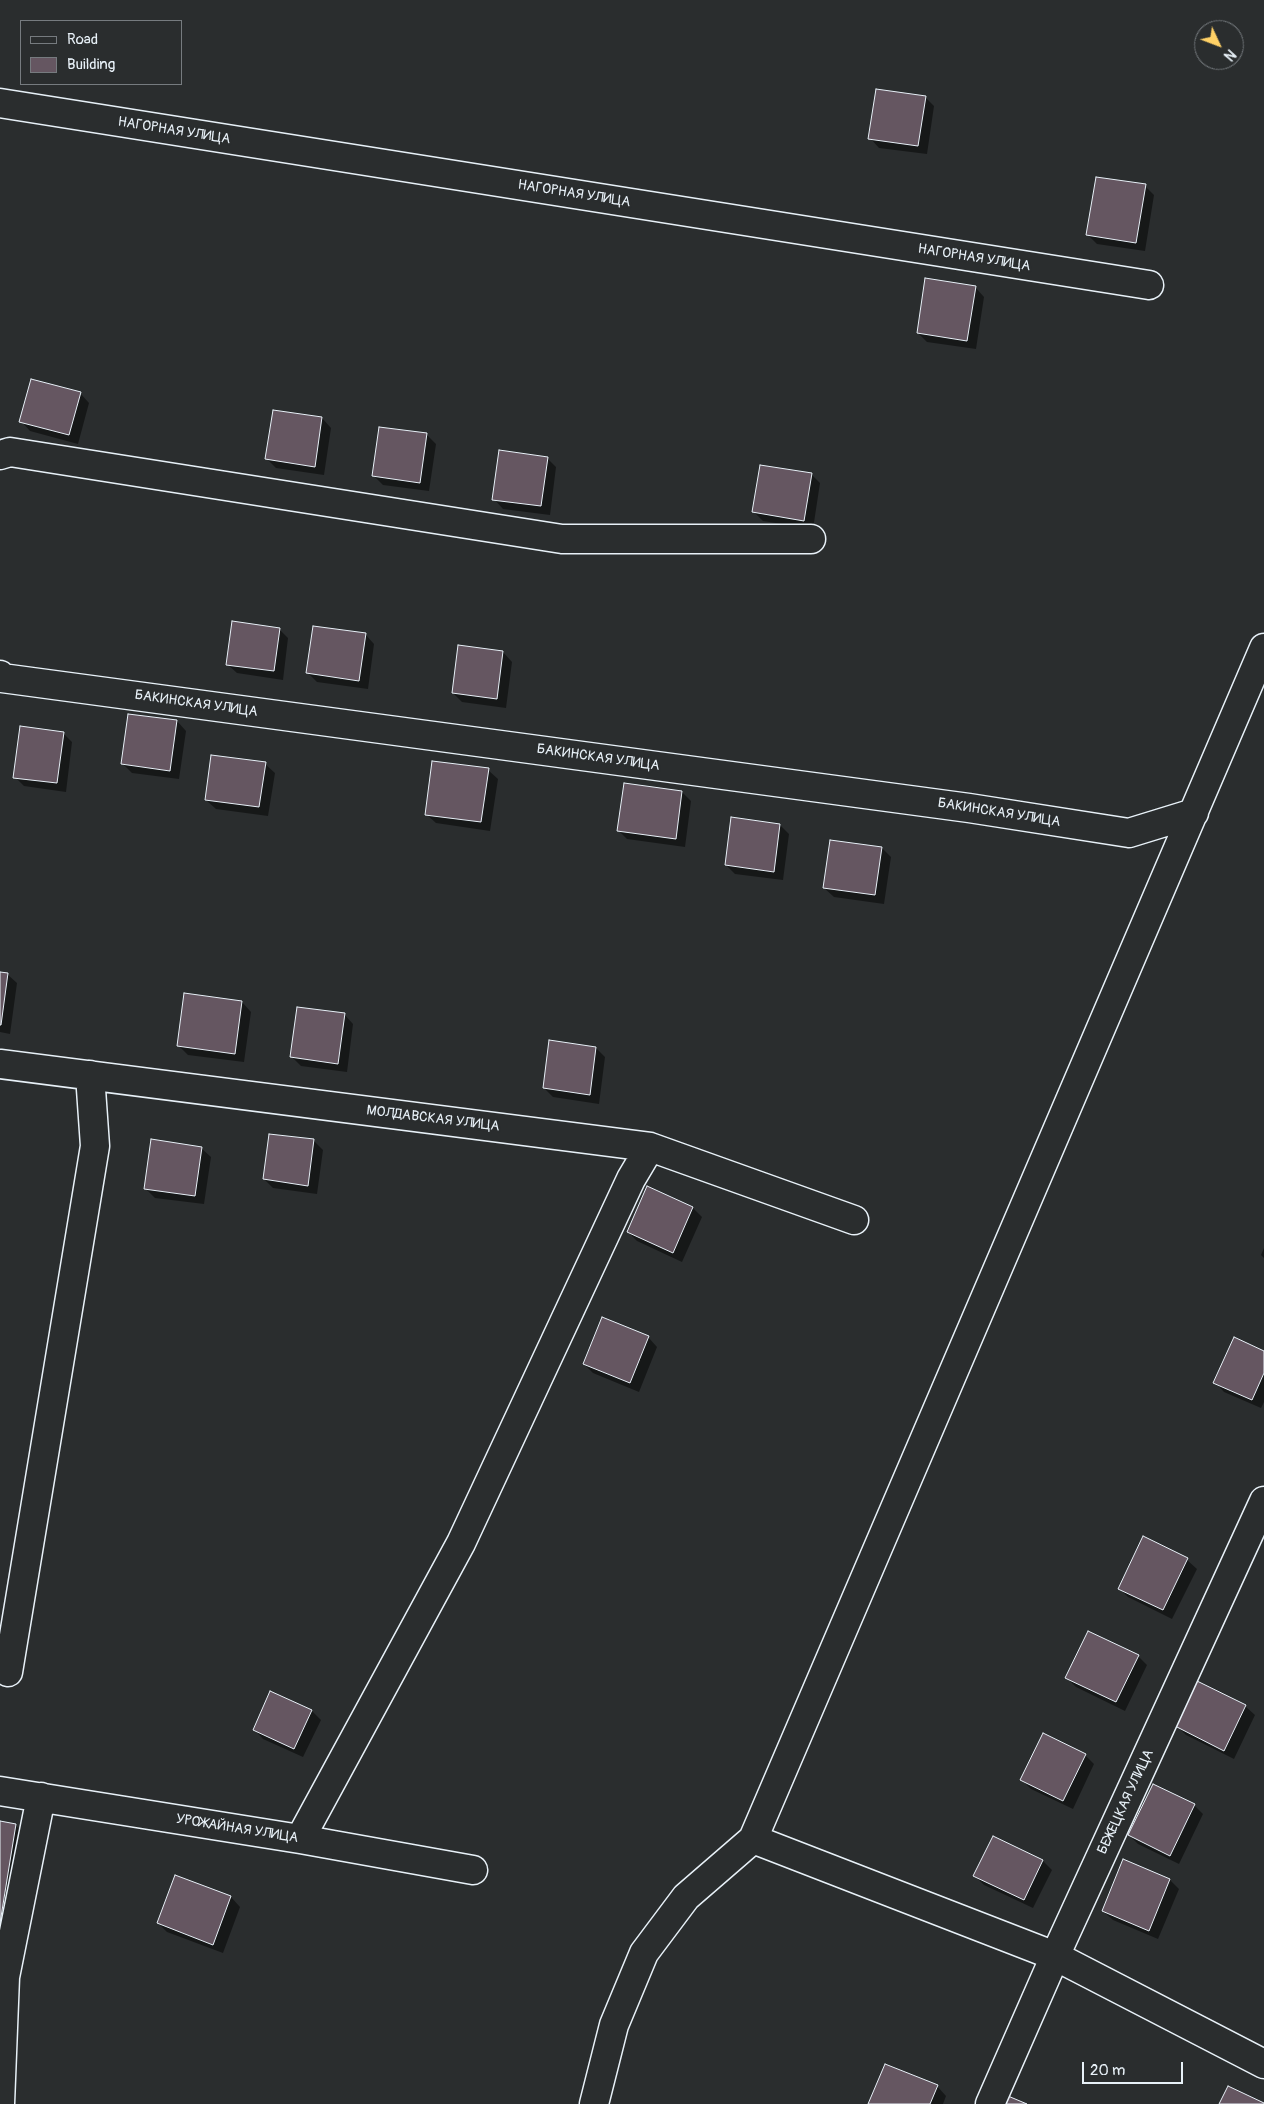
<!DOCTYPE html>
<html>
<head>
<meta charset="utf-8">
<style>
  body { margin:0 }
  #map { position:relative; width:1264px; height:2104px; overflow:hidden; background:#2a2d2e; font-family:Pangolin,sans-serif }
  canvas { display:block }
  .legend { position:absolute; left:20px; top:20px; width:162px; height:65px; box-sizing:border-box; background:#2a2d2e; border:1px solid #767b7f; margin:0; padding:6px 9px; list-style:none; font-size:15px; color:#e8f1f8 }
  .legend li { display:flex; align-items:center; gap:10px; height:25px }
  .legend b { width:25px; border:1px solid #767b7f }
  .north { position:absolute; left:1194px; top:20px; width:50px; height:50px; box-sizing:border-box; background:#2a2d2e; border:1px solid #767b7f; border-radius:50%; rotate:133deg; font-size:14px; font-weight:700; line-height:20px; text-align:center; color:#e8f1f8 }
  .north::after { content:''; display:block; margin:auto; width:18px; height:22px; background:#ffd166; clip-path:polygon(50% 0,100% 100%,50% 72%,0 100%) }
  .scale { position:absolute; left:1082px; top:2062px; width:101px; height:22px; box-sizing:border-box; border:2px solid #e8f1f8; border-top:0; padding-left:6px; font-size:15px; line-height:18px; white-space:nowrap; color:#e8f1f8; -webkit-text-stroke:4px #2a2d2e; paint-order:stroke }
</style>
</head>
<body>
<div id="map">
<canvas width="1264" height="2104"></canvas>
<ul class="legend">
<li><b style="height:6px;background:#2a2d2e"></b>Road</li>
<li><b style="height:14px;background:#655661"></b>Building</li>
</ul>
<div class="north">N</div>
<div class="scale">20 m</div>
</div>
<script>
const g = document.querySelector('canvas').getContext('2d');
g.lineJoin = 'round';
function paint(path, color) { g.fillStyle = color; g.fill(path, 'evenodd'); }
const shape = rows => new Path2D(rows.map(r => 'M' + r).join(''));
function trace(path, color, width, dash) { g.strokeStyle = color; g.lineWidth = width; g.lineCap = dash ? 'butt' : 'round'; g.setLineDash(dash || []); g.stroke(path); }
function write(font, color, halo, rows, align = 'center') {
  g.font = font + ' Pangolin,sans-serif'; g.lineWidth = 4.5; g.setLineDash([]); g.textBaseline = 'middle'; g.strokeStyle = halo; g.fillStyle = color; for (const [text, x, y, turn = 0] of rows) {
    g.save(); g.translate(x, y); g.rotate((+turn || 0) * Math.PI / 180); g.textAlign = isNaN(turn) ? turn : align; if (halo) g.strokeText(text, 0, 0); g.fillText(text, 0, 0); g.restore();
  }
}
paint(shape([
  [925,97,934,106,927,154,879,148,870,138],
  [1145,186,1154,195,1145,251,1097,244,1087,234],
  [975,287,984,297,976,349,927,342,918,333],
  [80,393,89,403,78,444,30,431,21,421],
  [322,418,331,428,324,475,276,468,267,459],
  [426,434,436,444,429,491,383,485,374,476],
  [547,458,556,467,550,515,503,509,494,499],
  [811,474,820,483,813,529,763,521,754,512],
  [279,629,288,638,283,680,237,673,227,664],
  [365,634,374,644,368,689,317,682,308,673],
  [503,652,512,662,506,708,462,702,453,693],
  [177,721,186,731,179,779,132,773,122,763],
  [63,733,72,742,66,792,24,786,15,777],
  [265,764,275,773,268,816,216,809,206,800],
  [488,770,498,779,490,831,436,823,426,814],
  [625,784,682,792,691,801,685,847,627,839,618,830],
  [780,825,789,834,783,880,735,874,726,865],
  [882,848,891,857,884,904,834,897,824,888],
  [0,973,7,974,17,983,10,1034,0,1032],
  [242,1002,251,1012,244,1062,188,1055,178,1045],
  [344,1014,353,1024,347,1072,301,1066,292,1057],
  [596,1048,605,1057,599,1104,553,1097,544,1088],
  [314,1141,323,1150,317,1194,273,1188,264,1179],
  [201,1148,211,1157,204,1204,155,1198,146,1189],
  [648,1188,693,1208,702,1217,682,1262,637,1241,628,1232],
  [1264,1248,1264,1258,1261,1255],
  [648,1337,657,1347,639,1392,593,1373,584,1364],
  [1264,1352,1264,1402,1261,1408,1224,1392,1215,1382],
  [1144,1538,1187,1560,1197,1569,1172,1619,1128,1597,1119,1588],
  [1138,1656,1147,1665,1125,1711,1076,1687,1067,1678],
  [271,1692,312,1711,321,1720,303,1757,263,1739,254,1729],
  [1245,1706,1255,1715,1234,1759,1186,1735,1177,1726],
  [1085,1755,1094,1764,1073,1809,1031,1789,1022,1780],
  [1194,1805,1203,1814,1179,1864,1138,1844,1129,1835],
  [0,1822,15,1825,33,1843,0,2051],
  [993,1837,1043,1861,1052,1870,1033,1908,984,1885,975,1876],
  [176,1877,231,1897,240,1907,223,1953,167,1932,158,1923],
  [1170,1880,1179,1889,1158,1939,1113,1920,1103,1911],
  [937,2086,946,2096,943,2104,870,2104]
]), '#0007');
const building = shape([
  [876,89,926,96,918,146,868,139,876,89],
  [1096,177,1146,184,1136,243,1086,235,1096,177],
  [925,278,976,286,967,341,917,333,925,278],
  [31,379,81,392,69,435,19,422,31,379],
  [273,410,322,417,315,467,265,459,273,410],
  [379,427,427,433,420,483,372,476,379,427],
  [499,450,548,457,541,506,492,500,499,450],
  [760,465,812,473,804,521,752,512,760,465],
  [232,621,280,628,274,671,226,665,232,621],
  [313,626,366,633,359,681,306,673,313,626],
  [458,645,503,651,497,699,452,693,458,645],
  [128,714,177,720,170,771,121,764,128,714],
  [20,726,64,732,57,783,13,778,20,726],
  [211,755,266,762,259,807,205,800,211,755],
  [432,761,489,768,481,822,425,815,432,761],
  [624,783,682,791,676,839,617,831,624,783],
  [731,817,780,824,774,872,725,865,731,817],
  [830,840,882,847,875,895,823,888,830,840],
  [0,972,8,973,1,1025,0,1025,0,972],
  [184,993,242,1001,235,1054,177,1046,184,993],
  [297,1007,345,1013,338,1064,290,1057,297,1007],
  [549,1040,596,1047,590,1095,543,1088,549,1040],
  [269,1134,314,1139,308,1186,263,1179,269,1134],
  [151,1139,202,1147,195,1196,144,1189,151,1139],
  [647,1186,693,1207,673,1253,627,1232,647,1186],
  [602,1317,649,1336,630,1383,583,1364,602,1317],
  [1234,1337,1264,1351,1264,1373,1252,1400,1213,1383,1234,1337],
  [1143,1536,1188,1558,1163,1610,1118,1589,1143,1536],
  [1088,1631,1139,1655,1116,1702,1065,1678,1088,1631],
  [1197,1681,1246,1705,1224,1751,1175,1726,1197,1681],
  [270,1691,312,1710,294,1749,253,1730,270,1691],
  [1043,1733,1086,1754,1063,1801,1020,1780,1043,1733],
  [1153,1784,1195,1804,1170,1856,1128,1835,1153,1784],
  [0,1821,16,1824,0,1923,0,1821],
  [993,1836,1043,1860,1024,1900,973,1876,993,1836],
  [1123,1859,1170,1879,1149,1931,1102,1911,1123,1859],
  [175,1875,231,1896,213,1945,157,1923,175,1875],
  [885,2064,938,2085,930,2104,868,2104,885,2064],
  [1228,2086,1264,2103,1264,2104,1219,2104,1228,2086],
  [1008,2096,1027,2104,1005,2104,1008,2096]
]);
paint(building, '#655661');
trace(building, '#e8f1f8', 1);
const minor = shape([
  [0,103,1149,285],
  [0,455,10,452,562,539,811,539],
  [0,675,2,678,969,808,1129,833,1194,813],
  [0,1064,650,1147,854,1220],
  [8,1672,95,1146,90,1075],
  [0,1791,300,1839,473,1870],
  [300,1839,461,1543,631,1179,650,1147],
  [753,1839,1055,1956,1264,2064],
  [0,2104,5,1977,41,1797],
  [594,2104,614,2025,644,1953,686,1897,753,1839,1264,648],
  [990,2104,1055,1956,1264,1501]
]);
trace(minor, '#e8f1f8', 31);
trace(minor, '#2a2d2e', 28);
write('14px', '#e8f1f8', '#2a2d2e', [
  ["НАГОРНАЯ УЛИЦА",174,131,9],
  ["НАГОРНАЯ УЛИЦА",574,194,9],
  ["НАГОРНАЯ УЛИЦА",974,258,9],
  ["БАКИНСКАЯ УЛИЦА",196,704,8],
  ["БАКИНСКАЯ УЛИЦА",598,758,8],
  ["БАКИНСКАЯ УЛИЦА",999,813,9],
  ["МОЛДАВСКАЯ УЛИЦА",433,1119,7],
  ["БЕЖЕЦКАЯ УЛИЦА",1126,1802,-65],
  ["УРОЖАЙНАЯ УЛИЦА",237,1829,9]
]);
</script>
</body>
</html>
